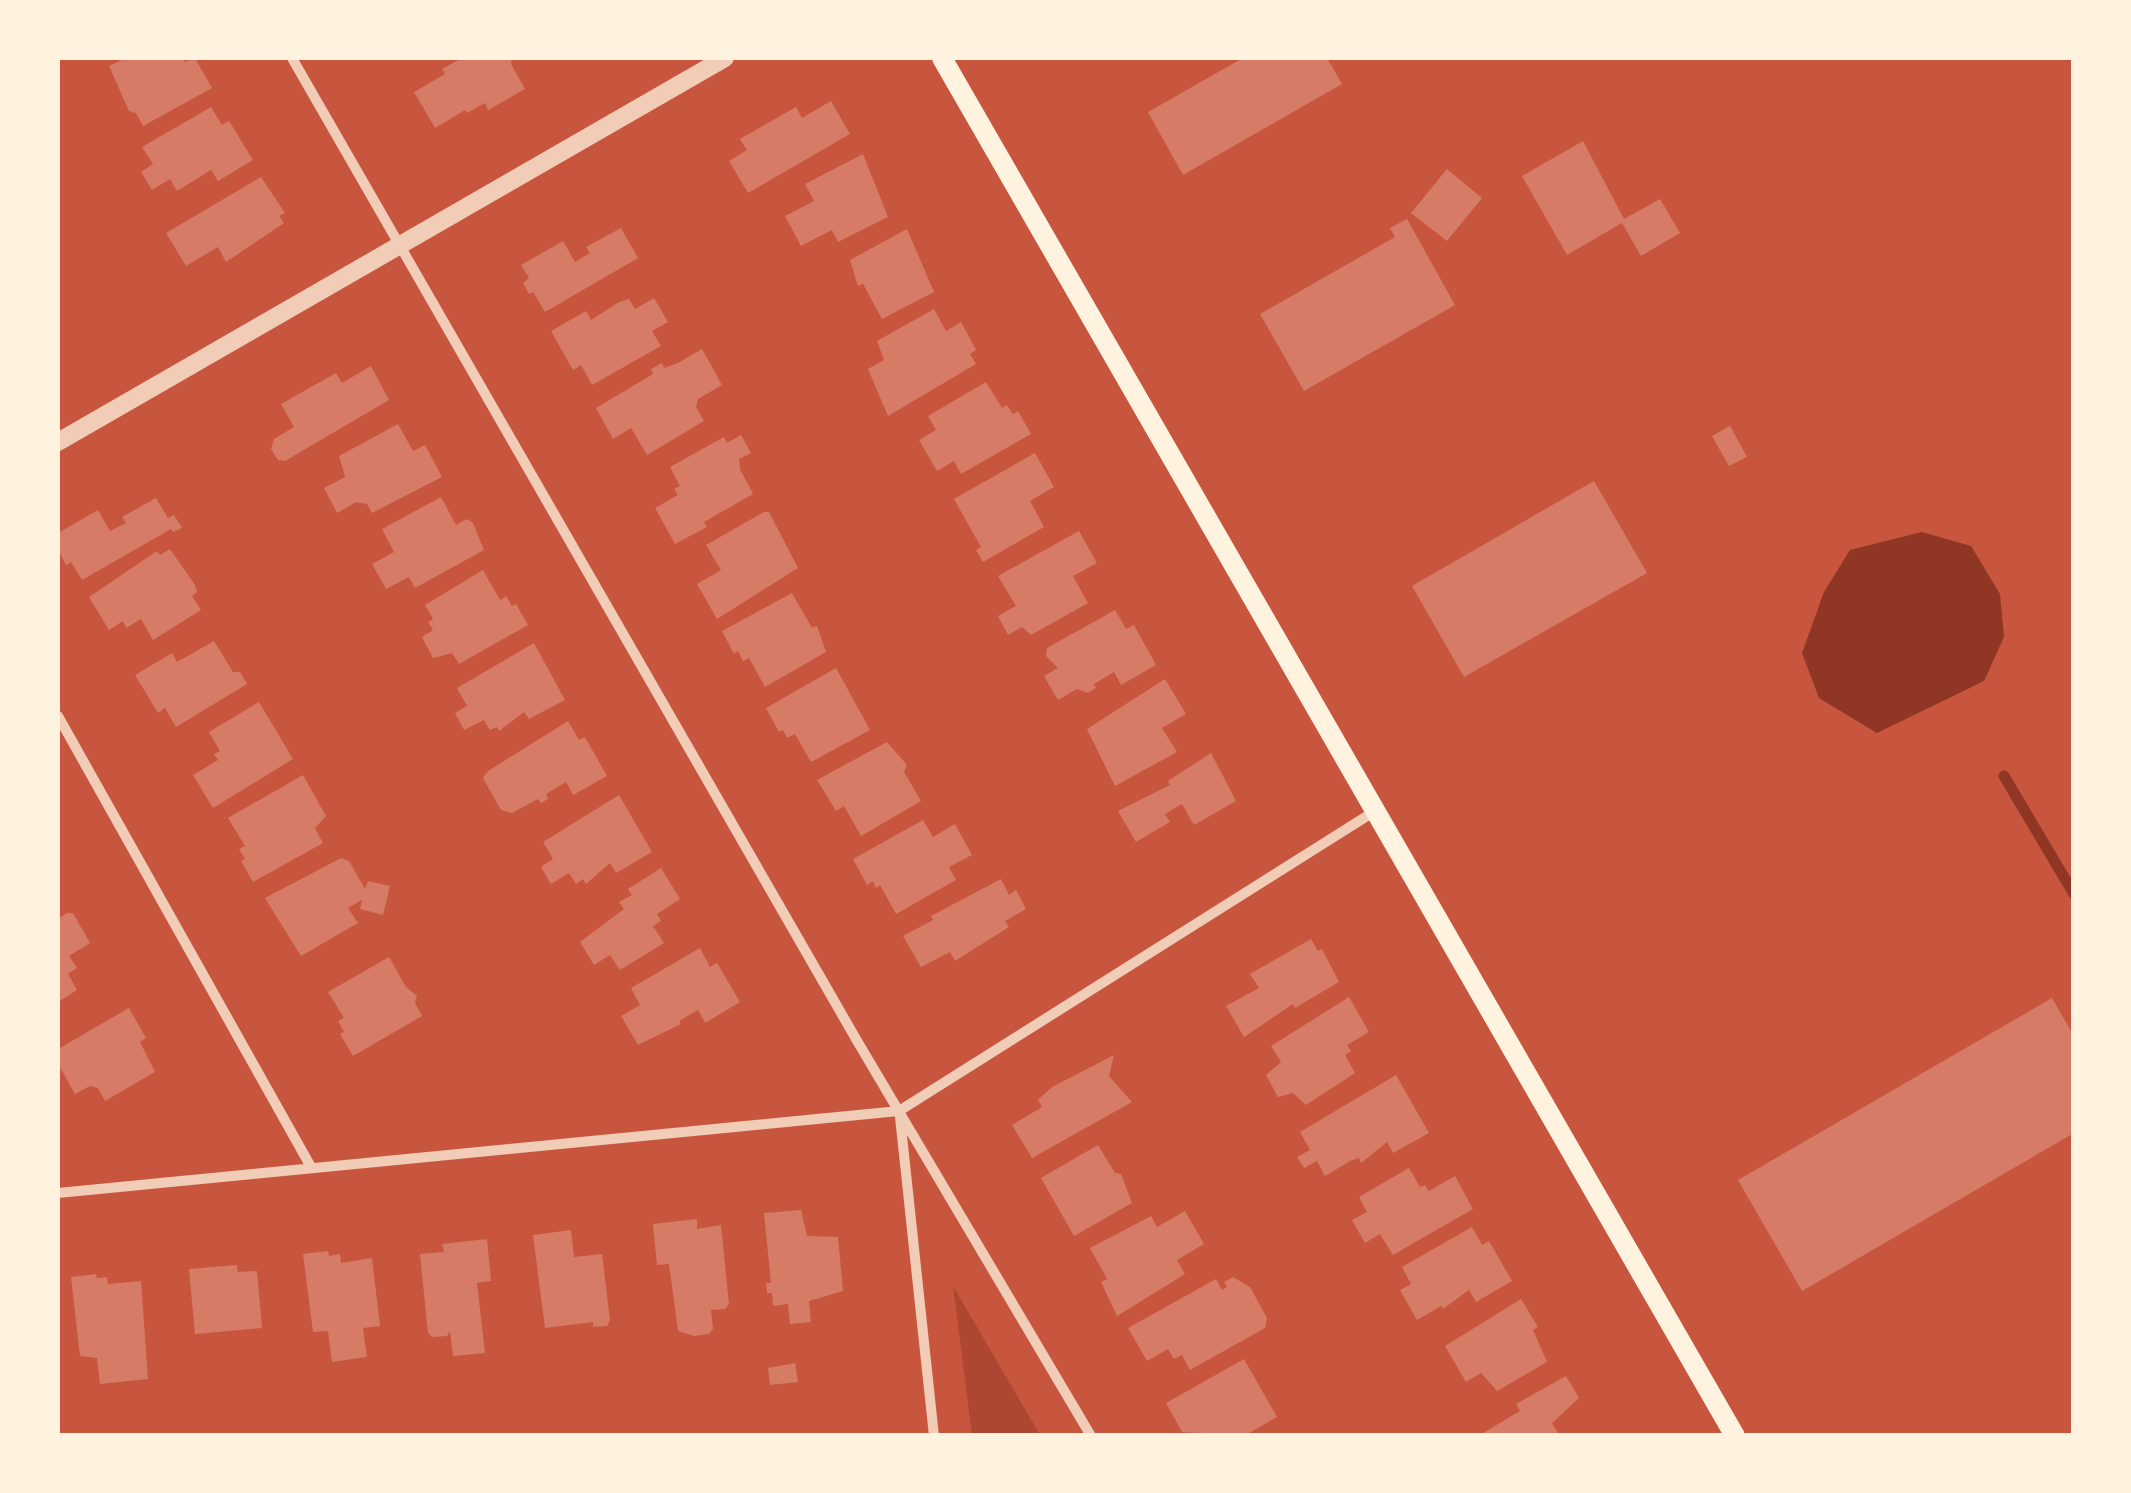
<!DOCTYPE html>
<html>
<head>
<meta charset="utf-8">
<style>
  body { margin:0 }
  #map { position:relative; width:2131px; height:1493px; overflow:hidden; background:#c8553d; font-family:"DejaVu Sans",sans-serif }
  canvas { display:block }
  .frame { position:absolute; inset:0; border:60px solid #fff3e0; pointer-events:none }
</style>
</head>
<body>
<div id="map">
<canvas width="2131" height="1493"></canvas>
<div class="frame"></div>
</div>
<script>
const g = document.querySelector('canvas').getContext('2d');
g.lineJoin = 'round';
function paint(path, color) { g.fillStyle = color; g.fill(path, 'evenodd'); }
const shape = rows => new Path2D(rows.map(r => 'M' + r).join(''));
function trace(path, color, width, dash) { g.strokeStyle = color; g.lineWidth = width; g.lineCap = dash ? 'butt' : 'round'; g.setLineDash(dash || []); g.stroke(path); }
paint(shape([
  [953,1286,1040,1435,972,1435]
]), '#ae4732');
paint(shape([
  [1922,532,1971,546,2000,594,2004,637,1984,681,1877,733,1819,698,1802,653,1824,592,1850,550]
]), '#8f3625');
trace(shape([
  [2004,776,2074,894]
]), '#8f3625', 11);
paint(shape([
  [126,58,183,58,185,62,195,58,212,88,143,126,136,113,129,111,109,66],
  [462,58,512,58,511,64,525,89,488,110,485,103,467,113,465,110,435,128,414,92,445,74,442,69],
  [1243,58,1327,58,1342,84,1183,175,1148,112],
  [831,101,850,134,748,193,729,161,747,150,740,139,796,107,802,118],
  [211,107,222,125,229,121,253,160,218,181,211,170,177,191,170,179,152,190,141,172,153,164,142,147],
  [1583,141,1624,219,1660,199,1680,233,1641,256,1622,223,1567,255,1522,176],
  [863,154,888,217,838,242,832,230,801,246,785,216,814,201,805,184],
  [1447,169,1482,198,1447,241,1411,213],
  [261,177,285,213,279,216,284,223,226,262,218,247,186,266,166,233],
  [1407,219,1455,305,1304,391,1260,314,1395,237,1390,228],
  [621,228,638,258,545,312,533,292,529,294,523,283,529,278,521,265,563,241,575,262,590,253,586,247],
  [907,229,934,292,882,319,863,284,858,286,850,260],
  [654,298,668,322,652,331,661,346,592,385,581,365,573,370,551,331,586,311,591,320,619,302,629,299,635,309],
  [934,309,946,331,961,322,976,350,970,354,976,364,888,416,868,369,884,360,877,341],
  [702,349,722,385,698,399,696,407,704,421,647,455,631,428,613,439,596,408,653,374,651,369,662,363,664,368,678,363],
  [371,366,389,400,285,461,278,460,271,449,274,439,294,427,281,404,336,373,342,383],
  [986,382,1002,408,1007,405,1013,414,1018,411,1031,434,961,474,954,461,937,471,919,440,936,430,928,416],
  [398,424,413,451,425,445,442,477,372,513,367,504,356,502,337,513,324,488,345,477,339,456],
  [1730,426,1747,457,1729,466,1712,436],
  [741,435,751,453,739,459,740,469,753,494,704,522,707,527,675,544,655,508,678,495,674,489,680,486,670,467,724,437,727,443],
  [1035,453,1054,487,1030,501,1044,527,983,562,976,550,981,547,954,499],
  [1594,481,1647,573,1464,677,1412,586],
  [441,497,456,525,467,519,473,523,484,550,415,588,409,577,386,589,372,564,394,552,382,529],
  [156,498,168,518,174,515,182,528,173,532,171,529,82,580,71,562,66,565,58,550,58,533,98,510,110,531,126,523,122,517],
  [764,512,769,512,798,568,717,619,697,584,721,570,706,545],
  [1079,531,1097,563,1073,576,1088,603,1031,635,1022,627,1008,635,998,616,1016,606,998,576],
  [170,549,195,585,197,592,192,596,201,610,153,640,141,619,126,628,123,621,109,630,89,597,157,551,160,555],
  [483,570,500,600,506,596,512,606,516,604,528,625,459,664,452,653,433,658,422,637,433,630,428,622,433,619,425,605],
  [792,593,812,628,817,626,826,652,765,687,749,658,743,661,738,651,734,654,722,631],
  [1115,610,1126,629,1134,625,1156,665,1121,685,1114,672,1094,684,1096,688,1088,693,1077,689,1058,700,1044,676,1058,668,1046,656,1047,648],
  [214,641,233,672,240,672,247,684,176,727,165,708,158,713,135,675,172,653,177,662],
  [534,643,565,700,529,719,524,712,499,731,497,727,490,730,484,720,464,730,455,713,467,706,457,688],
  [836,668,870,730,811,762,795,734,787,738,783,730,779,732,766,708],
  [1165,679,1186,714,1162,728,1177,752,1115,786,1087,729],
  [259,702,293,759,213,808,193,775,218,760,214,754,220,751,209,732],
  [568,721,579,740,585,737,607,776,573,795,566,782,546,794,548,799,541,803,538,799,512,813,501,810,483,778,488,771],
  [887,742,907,765,904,772,921,801,861,836,844,806,836,811,817,780],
  [1211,753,1236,801,1194,825,1182,804,1165,814,1170,822,1136,842,1118,811,1170,785,1168,781],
  [303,775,326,816,315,828,323,843,253,882,241,861,245,859,239,849,245,846,228,818],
  [619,795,652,852,616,873,610,863,586,884,583,879,576,884,569,873,551,884,541,867,553,859,543,842],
  [923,820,933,837,955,824,972,855,949,867,956,880,896,914,880,885,876,888,873,881,867,885,853,859],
  [341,858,349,861,365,889,368,881,390,886,383,915,360,909,362,900,348,908,358,923,301,956,265,898],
  [661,868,680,899,657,914,661,921,653,926,664,943,620,970,610,955,594,965,580,942,624,909,619,902,632,895,628,889],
  [1001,879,1009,895,1016,890,1026,909,1005,921,1009,927,955,961,950,952,921,967,903,936,933,920,931,916],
  [67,913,73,913,90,943,69,956,77,968,68,974,77,990,58,1002,58,919],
  [1311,939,1318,951,1322,949,1339,982,1295,1008,1293,1004,1244,1037,1226,1006,1259,988,1250,974],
  [700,948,710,967,717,963,740,1002,705,1023,698,1010,679,1021,681,1024,638,1045,621,1016,640,1005,631,988],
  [389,957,406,987,417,996,415,1003,422,1016,353,1056,340,1034,344,1032,338,1021,344,1018,328,992],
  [1349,997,1369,1032,1347,1045,1351,1051,1345,1055,1355,1073,1306,1105,1293,1093,1278,1097,1266,1075,1281,1062,1271,1046],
  [2052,998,2074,1036,2074,1133,1802,1291,1738,1180],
  [129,1008,146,1038,140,1042,155,1072,105,1101,98,1088,90,1086,75,1094,58,1064,58,1049],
  [1114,1055,1109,1076,1132,1102,1032,1158,1012,1125,1042,1107,1038,1100,1052,1087],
  [1396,1075,1429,1133,1393,1153,1387,1142,1361,1163,1359,1158,1350,1161,1325,1176,1317,1161,1304,1168,1297,1157,1310,1150,1300,1132],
  [1098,1145,1115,1173,1121,1174,1132,1203,1074,1236,1041,1178],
  [1409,1168,1420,1187,1425,1185,1429,1191,1455,1176,1473,1209,1393,1255,1380,1234,1365,1243,1352,1220,1367,1212,1359,1197],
  [801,1210,807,1236,838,1237,843,1291,809,1301,811,1322,790,1324,788,1304,773,1306,772,1293,767,1293,766,1283,771,1283,764,1213],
  [1185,1211,1204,1244,1177,1260,1185,1274,1117,1316,1101,1282,1107,1279,1090,1248,1151,1216,1157,1227],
  [697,1219,697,1229,721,1225,729,1304,725,1309,711,1310,713,1329,709,1334,694,1336,678,1331,669,1264,657,1265,653,1224],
  [1472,1227,1482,1245,1489,1241,1512,1281,1476,1302,1469,1290,1443,1309,1441,1306,1417,1320,1400,1290,1411,1284,1402,1267],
  [571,1230,574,1257,602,1254,610,1320,607,1326,593,1327,593,1322,545,1328,533,1235],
  [487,1239,491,1281,477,1283,485,1353,453,1356,450,1331,447,1336,432,1337,428,1333,420,1254,444,1252,442,1244],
  [328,1251,329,1256,340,1254,341,1263,372,1258,380,1326,363,1328,367,1357,332,1362,328,1331,313,1332,303,1254],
  [237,1265,238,1272,257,1271,262,1328,195,1334,189,1269],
  [96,1274,97,1278,107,1277,108,1284,141,1281,148,1379,100,1384,97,1358,80,1356,71,1277],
  [1233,1277,1250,1287,1267,1318,1265,1328,1190,1370,1182,1355,1174,1359,1168,1349,1147,1361,1128,1328,1216,1279,1222,1290,1227,1287,1224,1282],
  [1521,1299,1538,1327,1533,1330,1547,1362,1497,1391,1481,1373,1466,1382,1445,1346],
  [1244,1359,1277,1417,1244,1436,1182,1432,1166,1403],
  [795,1363,798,1382,770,1385,768,1368],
  [1566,1376,1579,1398,1552,1423,1560,1436,1478,1436,1520,1411,1516,1404]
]), '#d67c66');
trace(shape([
  [292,58,856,1039,1091,1436],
  [58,716,311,1167],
  [900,1117,934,1436],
  [58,1193,899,1111,1375,811]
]), '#f1ccb7', 10);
trace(shape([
  [58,442,725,58]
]), '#f1ccb7', 18);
trace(shape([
  [942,58,1735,1436]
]), '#fff3e0', 20);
</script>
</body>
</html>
